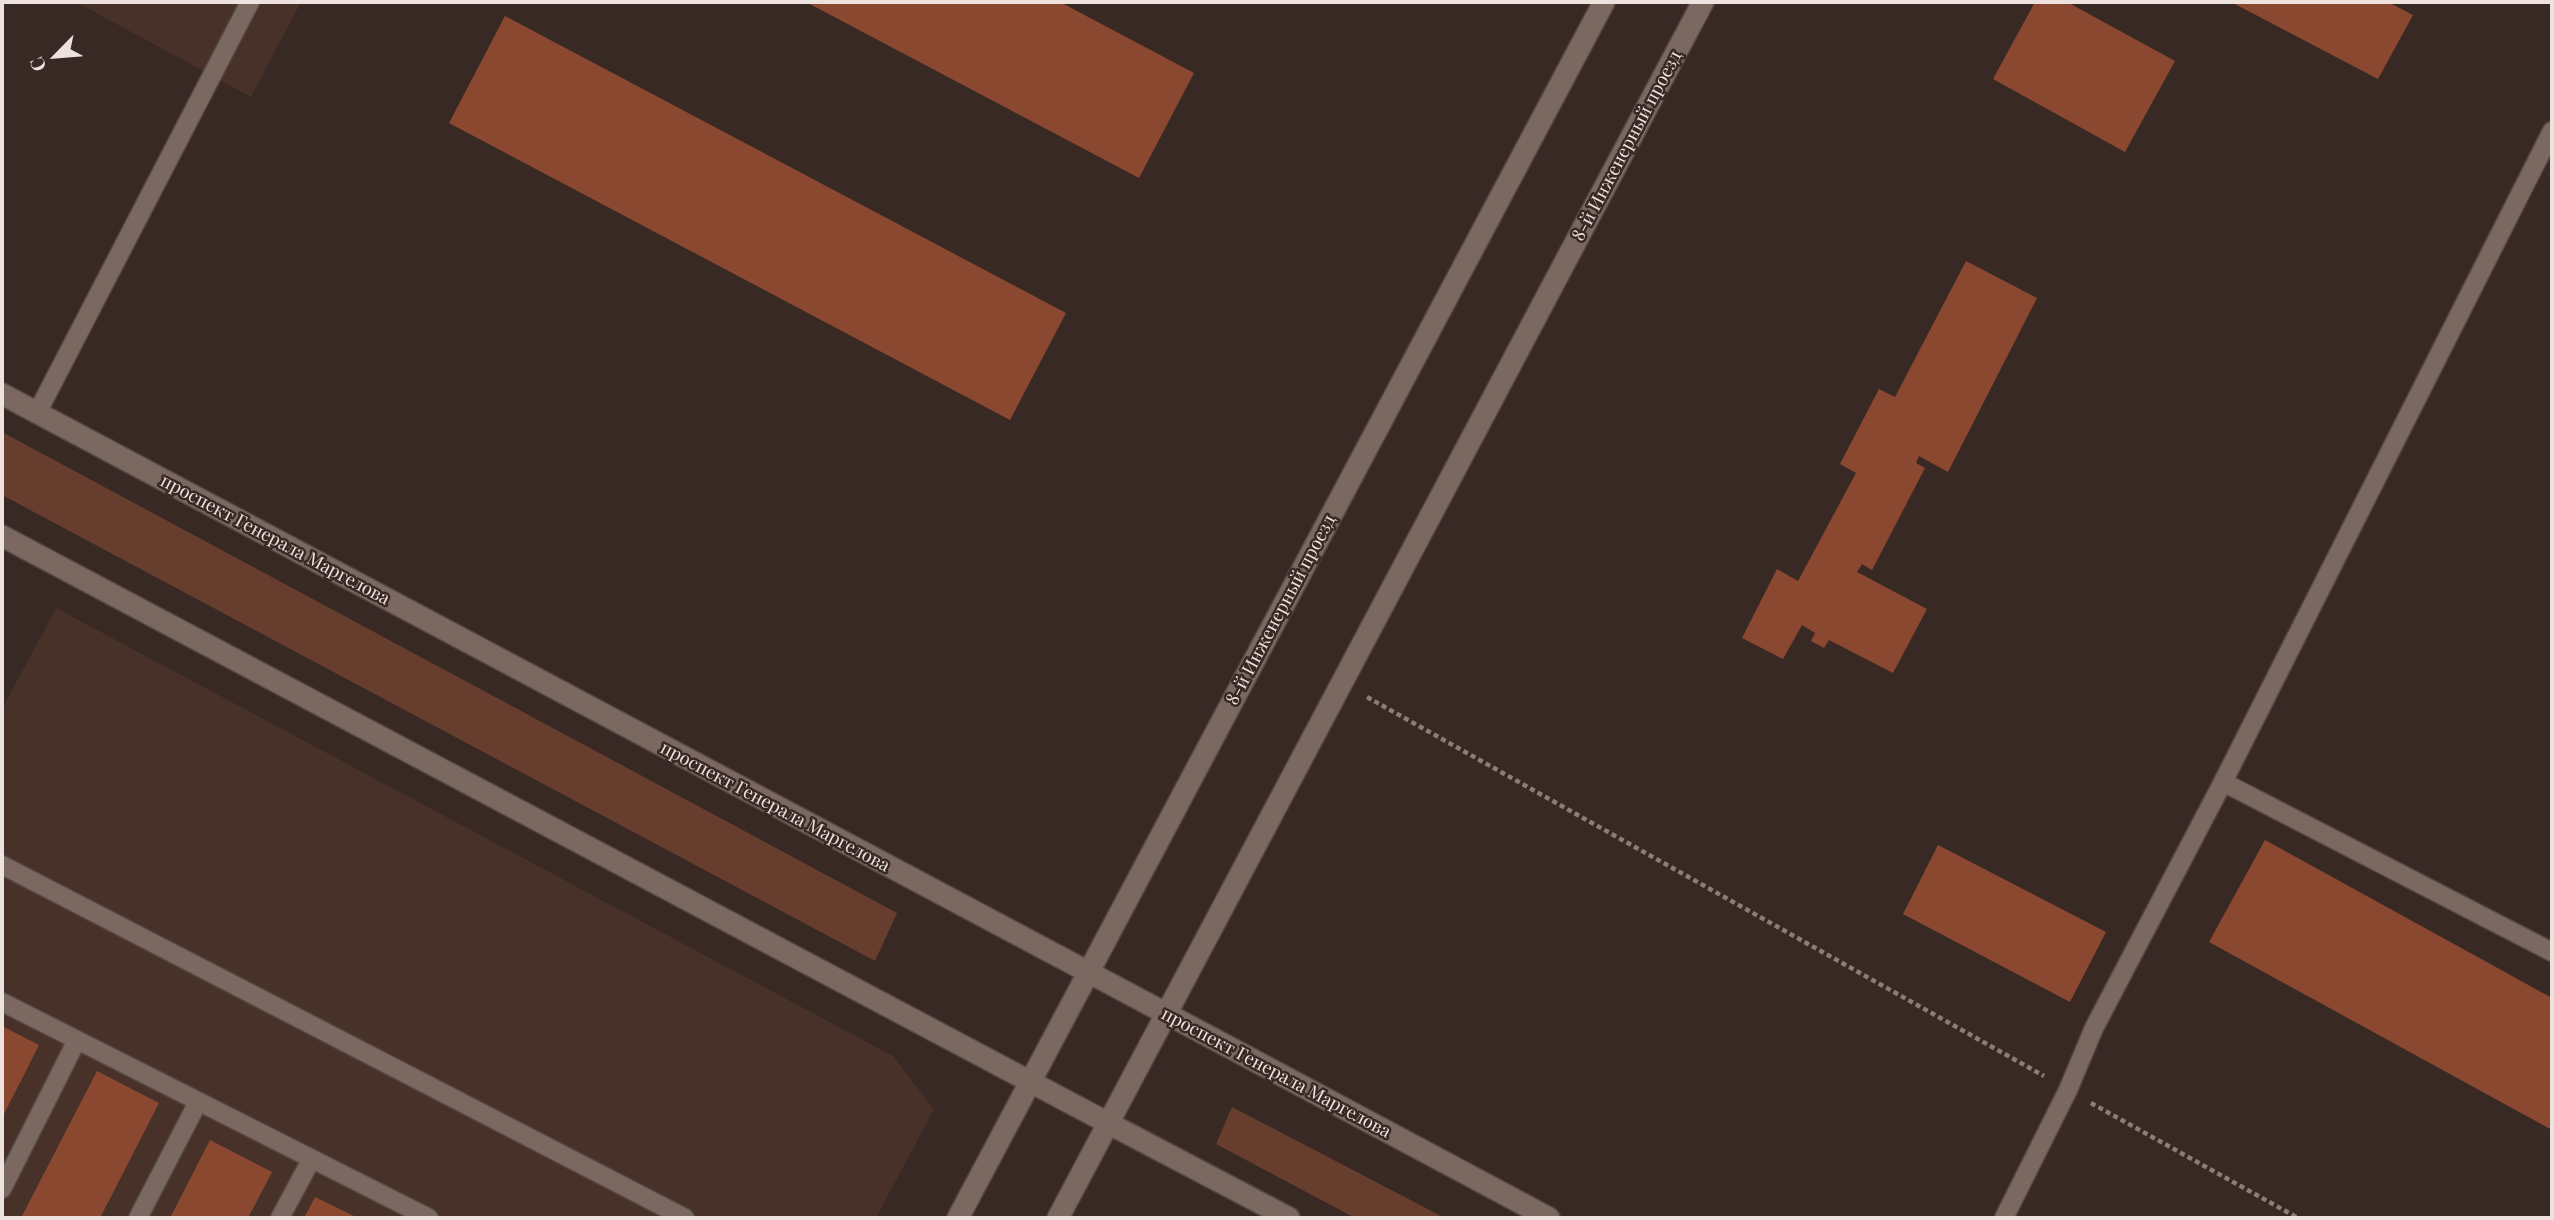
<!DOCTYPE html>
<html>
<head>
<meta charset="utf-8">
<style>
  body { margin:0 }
  #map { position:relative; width:2554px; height:1220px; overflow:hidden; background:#392924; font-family:"Playfair Display",serif }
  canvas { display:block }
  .frame { position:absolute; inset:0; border:4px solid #ede2de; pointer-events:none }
  .north { position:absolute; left:21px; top:21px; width:70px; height:70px; -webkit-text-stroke:5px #392924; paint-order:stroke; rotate:245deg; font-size:19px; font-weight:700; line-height:28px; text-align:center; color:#ede2de }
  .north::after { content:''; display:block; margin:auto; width:24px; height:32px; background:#ede2de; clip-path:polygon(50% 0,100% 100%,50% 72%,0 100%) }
</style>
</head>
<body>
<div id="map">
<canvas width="2554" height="1220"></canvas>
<div class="frame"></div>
<div class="north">С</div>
</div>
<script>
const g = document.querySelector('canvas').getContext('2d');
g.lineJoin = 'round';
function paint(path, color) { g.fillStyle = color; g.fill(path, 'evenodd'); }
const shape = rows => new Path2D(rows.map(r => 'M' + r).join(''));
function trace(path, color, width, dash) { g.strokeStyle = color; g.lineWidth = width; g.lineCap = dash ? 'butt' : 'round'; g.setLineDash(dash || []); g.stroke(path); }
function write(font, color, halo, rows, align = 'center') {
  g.font = font + ' "Playfair Display",serif'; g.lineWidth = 5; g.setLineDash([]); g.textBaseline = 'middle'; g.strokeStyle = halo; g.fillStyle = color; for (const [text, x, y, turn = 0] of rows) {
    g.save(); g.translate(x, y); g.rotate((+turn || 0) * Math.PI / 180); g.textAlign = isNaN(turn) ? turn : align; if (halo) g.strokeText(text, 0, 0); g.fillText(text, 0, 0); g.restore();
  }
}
paint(shape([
  [76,2,301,2,251,97],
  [56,608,893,1056,934,1109,876,1218,2,1218,2,709]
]), '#473129');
paint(shape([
  [2,432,897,913,875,961,2,495],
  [1232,1107,1445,1218,1355,1218,1216,1144]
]), '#673d2e');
paint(shape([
  [806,2,1060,2,1194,73,1139,178],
  [2035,2,2067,2,2175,61,2125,152,1993,79],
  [2231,2,2388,2,2413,15,2378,79],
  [505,16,1066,313,1010,420,449,123],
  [1966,261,2037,298,1948,472,1919,456,1916,463,1925,468,1872,570,1862,564,1857,572,1927,609,1893,673,1829,640,1824,648,1811,641,1815,633,1802,625,1783,659,1742,638,1777,569,1798,581,1856,473,1840,464,1879,389,1895,397],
  [2265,840,2552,998,2552,1130,2209,942],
  [1938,845,2106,932,2070,1002,1903,914],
  [2,1026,39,1045,2,1118],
  [97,1071,159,1103,100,1218,21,1218],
  [210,1140,272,1172,248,1218,170,1218],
  [315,1197,358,1218,304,1218]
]), '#8b4830');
const lane = shape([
  [37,413,250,2],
  [2223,782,2552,952],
  [2,865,685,1218],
  [2,1002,429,1218],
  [2,1189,77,1040],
  [138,1218,198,1102],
  [280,1218,311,1160],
  [2004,1218,2068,1090,2094,1028,2223,782,2552,131]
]);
const street = shape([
  [1167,1014,1549,1218],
  [1108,1123,1289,1218]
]);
const secondary = shape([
  [2,394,1167,1014],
  [2,536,1108,1123],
  [958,1218,1604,2],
  [1058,1218,1703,2]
]);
trace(lane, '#554843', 21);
trace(street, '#554843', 24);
trace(secondary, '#554843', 24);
trace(shape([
  [1367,697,2044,1076],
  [2091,1103,2298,1218]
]), '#8b7d78', 4.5, [5, 3.5]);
trace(lane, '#7a6861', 18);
trace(street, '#7a6861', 21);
trace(secondary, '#7a6861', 21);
write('18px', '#ede2de', '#392924', [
  ["8-й Инженерный проезд",1627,146,-62],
  ["проспект Генерала Маргелова",275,540,28],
  ["8-й Инженерный проезд",1281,610,-62],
  ["проспект Генерала Маргелова",775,807,28],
  ["проспект Генерала Маргелова",1276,1073,28]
]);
</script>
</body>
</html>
